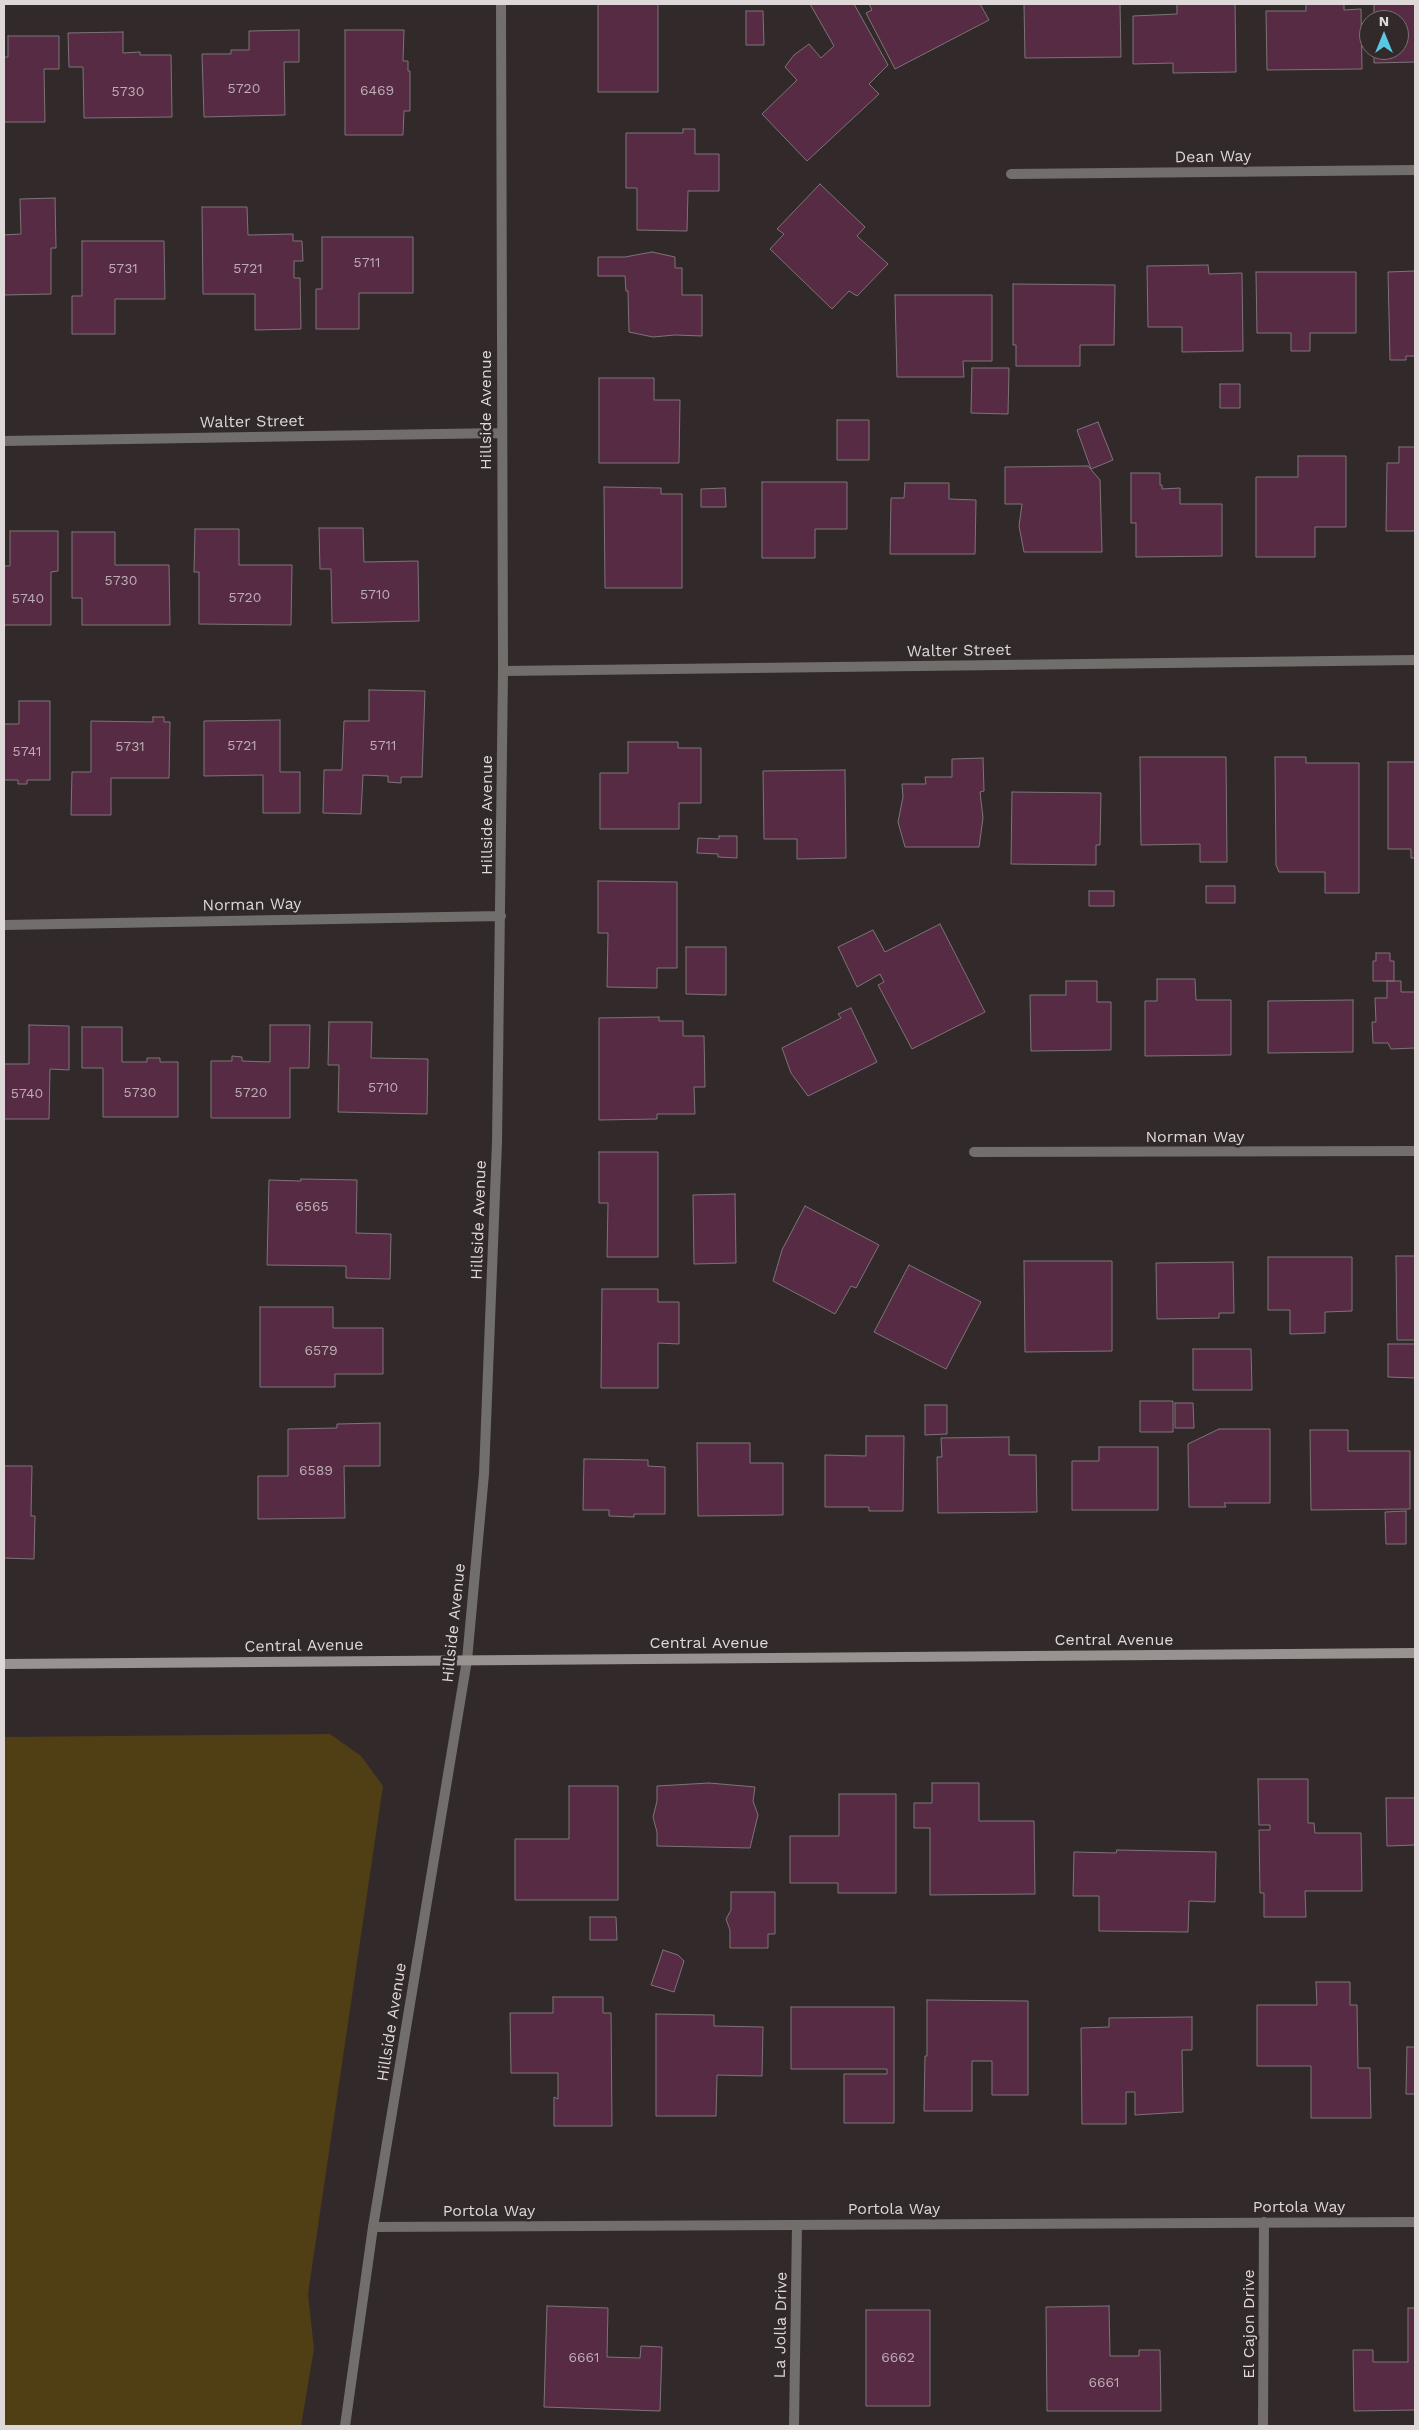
<!DOCTYPE html>
<html>
<head>
<meta charset="utf-8">
<style>
  body { margin:0 }
  #map { position:relative; width:1419px; height:2430px; overflow:hidden; background:#322a2a; font-family:"Work Sans",sans-serif }
  canvas { display:block }
  .frame { position:absolute; inset:0; border:5px solid #ded8d8; pointer-events:none }
  .north { position:absolute; left:1359px; top:10px; width:50px; height:50px; box-sizing:border-box; background:#322a2a; border:1px solid #777070; border-radius:50%; rotate:0deg; font-size:14px; font-weight:700; line-height:20px; text-align:center; color:#ded8d8 }
  .north::after { content:''; display:block; margin:auto; width:18px; height:22px; background:#5ac8e5; clip-path:polygon(50% 0,100% 100%,50% 72%,0 100%) }
</style>
</head>
<body>
<div id="map">
<canvas width="1419" height="2430"></canvas>
<div class="frame"></div>
<div class="north">N</div>
</div>
<script>
const g = document.querySelector('canvas').getContext('2d');
g.lineJoin = 'round';
function paint(path, color) { g.fillStyle = color; g.fill(path, 'evenodd'); }
const shape = rows => new Path2D(rows.map(r => 'M' + r).join(''));
function trace(path, color, width, dash) { g.strokeStyle = color; g.lineWidth = width; g.lineCap = dash ? 'butt' : 'round'; g.setLineDash(dash || []); g.stroke(path); }
function write(font, color, halo, rows, align = 'center') {
  g.font = font + ' "Work Sans",sans-serif'; g.lineWidth = 5; g.setLineDash([]); g.textBaseline = 'middle'; g.strokeStyle = halo; g.fillStyle = color; for (const [text, x, y, turn = 0] of rows) {
    g.save(); g.translate(x, y); g.rotate((+turn || 0) * Math.PI / 180); g.textAlign = isNaN(turn) ? turn : align; if (halo) g.strokeText(text, 0, 0); g.fillText(text, 0, 0); g.restore();
  }
}
paint(shape([
  [330,1734,361,1756,383,1786,308,2294,314,2349,301,2426,4,2426,4,1737]
]), '#503e15');
const building = shape([
  [598,4,658,4,658,92,598,92,598,4],
  [810,4,854,4,888,65,869,84,879,94,807,161,762,114,797,80,785,67,794,55,809,44,821,58,834,46,810,4],
  [869,4,980,4,989,20,895,69,866,13,872,10,869,4],
  [1024,4,1120,4,1121,57,1025,58,1024,4],
  [1177,4,1235,4,1236,72,1173,73,1173,63,1133,64,1133,16,1177,14,1177,4],
  [1306,4,1344,4,1344,10,1361,9,1362,69,1267,70,1266,11,1306,11,1306,4],
  [1374,4,1415,4,1415,62,1374,63,1374,50,1399,50,1399,20,1374,20,1374,4],
  [746,11,763,11,764,45,746,45,746,11],
  [299,30,299,62,284,62,285,115,204,117,202,54,231,54,231,50,249,50,249,31,299,30],
  [345,30,404,30,403,61,408,61,408,71,410,71,410,111,404,111,403,135,345,135,345,30],
  [123,32,123,53,140,52,140,55,171,55,172,117,84,118,83,67,69,67,68,33,123,32],
  [8,36,59,36,59,69,44,69,45,122,4,122,4,57,8,57,8,36],
  [683,129,695,129,695,154,719,154,719,191,688,191,687,231,637,230,637,188,626,188,626,133,683,133,683,129],
  [820,184,865,227,857,236,888,264,857,296,849,291,832,309,770,249,784,234,777,229,820,184],
  [55,198,56,248,51,248,51,294,4,295,4,235,21,234,20,199,55,198],
  [202,207,247,207,248,235,293,234,293,241,302,241,303,261,294,261,294,278,300,278,301,329,255,330,255,294,203,294,202,207],
  [322,237,413,237,413,293,359,293,359,329,316,329,316,289,322,289,322,237],
  [82,241,164,241,165,299,115,299,115,334,72,334,72,296,82,296,82,241],
  [652,252,675,257,675,268,682,268,682,295,702,295,702,336,675,335,653,337,629,332,628,291,626,291,625,276,598,276,598,257,625,257,652,252],
  [1208,265,1209,274,1242,273,1243,351,1182,352,1182,327,1148,327,1147,266,1208,265],
  [1415,271,1415,356,1406,356,1406,360,1390,360,1388,272,1415,271],
  [1256,272,1356,272,1356,333,1310,333,1310,351,1291,351,1291,333,1257,333,1256,272],
  [1013,284,1115,285,1114,345,1080,345,1080,366,1016,366,1016,345,1013,345,1013,284],
  [895,295,992,295,992,361,963,361,964,377,897,377,895,295],
  [972,368,1009,368,1008,414,971,413,972,368],
  [599,378,654,378,654,400,680,400,679,463,599,463,599,378],
  [1220,384,1240,384,1240,408,1220,408,1220,384],
  [837,420,869,420,869,460,837,460,837,420],
  [1098,422,1113,460,1091,469,1077,430,1098,422],
  [1399,447,1415,447,1415,531,1386,531,1387,463,1399,463,1399,447],
  [1298,456,1346,456,1346,527,1315,527,1315,557,1256,557,1256,477,1298,477,1298,456],
  [1088,466,1100,480,1102,552,1024,552,1019,526,1022,504,1005,504,1005,467,1088,466],
  [1131,473,1160,473,1160,485,1162,485,1162,489,1180,488,1180,504,1222,504,1222,556,1136,557,1136,523,1131,523,1131,473],
  [762,482,847,482,847,529,815,529,815,558,762,558,762,482],
  [905,483,949,483,949,499,976,500,975,554,890,554,891,498,904,498,905,483],
  [604,487,661,488,661,494,682,494,682,588,605,588,604,487],
  [725,488,726,507,701,507,701,489,725,488],
  [319,528,363,528,364,562,418,561,419,621,332,623,331,569,320,569,319,528],
  [195,529,239,529,239,565,292,565,291,625,199,624,199,572,194,572,195,529],
  [10,531,58,531,58,571,51,572,51,625,4,625,4,566,10,566,10,531],
  [72,532,115,532,115,565,169,565,170,625,82,625,82,598,72,598,72,532],
  [369,690,425,691,422,777,401,777,401,783,388,782,388,776,363,775,361,814,323,813,324,770,342,770,344,721,369,721,369,690],
  [19,701,50,701,50,780,27,780,27,784,18,784,18,780,4,780,4,724,19,724,19,701],
  [153,717,164,717,164,722,170,722,169,778,111,778,111,815,71,815,72,772,91,772,91,721,153,722,153,717],
  [280,720,280,772,300,772,300,813,263,813,263,775,204,776,204,721,280,720],
  [628,742,678,742,678,748,701,748,701,803,679,803,679,829,600,829,600,773,628,773,628,742],
  [1140,757,1226,757,1227,862,1200,862,1200,844,1141,845,1140,757],
  [1275,757,1306,757,1306,763,1359,763,1359,893,1325,893,1325,872,1279,872,1276,865,1275,757],
  [983,758,984,791,980,792,983,818,979,847,905,847,898,822,903,797,902,784,926,784,925,777,952,777,952,759,983,758],
  [1388,762,1415,762,1415,858,1411,858,1411,849,1388,849,1388,762],
  [845,770,846,858,797,859,797,839,764,839,763,771,845,770],
  [1012,792,1101,793,1100,845,1096,845,1096,865,1011,864,1012,792],
  [719,836,737,836,737,858,718,857,718,854,697,853,698,838,719,839,719,836],
  [598,881,677,882,677,968,657,968,657,988,607,987,608,933,598,933,598,881],
  [1206,886,1235,886,1235,903,1206,903,1206,886],
  [1089,891,1114,891,1114,906,1089,906,1089,891],
  [940,924,985,1012,912,1049,878,985,884,982,880,974,857,987,838,947,873,930,885,952,940,924],
  [686,947,726,947,726,995,686,994,686,947],
  [1376,953,1390,953,1390,961,1394,961,1394,981,1373,981,1373,961,1376,961,1376,953],
  [1157,979,1195,979,1196,1000,1231,1000,1231,1055,1145,1056,1145,1001,1157,1001,1157,979],
  [1066,981,1097,981,1097,1002,1111,1002,1111,1050,1031,1051,1030,995,1066,995,1066,981],
  [1387,981,1401,981,1401,992,1415,992,1415,1048,1391,1049,1388,1043,1373,1043,1372,1022,1376,1022,1375,998,1387,998,1387,981],
  [1353,1000,1353,1052,1268,1053,1268,1001,1353,1000],
  [851,1008,877,1062,808,1096,791,1073,782,1048,841,1018,838,1014,851,1008],
  [659,1017,659,1021,683,1021,683,1036,704,1036,705,1087,694,1087,695,1114,657,1114,657,1119,599,1120,599,1018,659,1017],
  [329,1022,372,1022,371,1058,428,1059,427,1114,338,1112,339,1065,328,1065,329,1022],
  [29,1025,69,1026,69,1070,50,1069,49,1119,4,1119,4,1064,29,1064,29,1025],
  [270,1025,310,1025,309,1068,290,1068,290,1118,211,1118,211,1061,232,1061,232,1056,242,1057,242,1061,270,1062,270,1025],
  [82,1027,122,1027,122,1062,147,1062,147,1058,160,1058,160,1062,178,1062,178,1117,103,1117,103,1068,82,1068,82,1027],
  [599,1152,658,1152,658,1257,607,1257,608,1203,599,1203,599,1152],
  [301,1179,357,1180,356,1233,391,1234,390,1279,346,1278,346,1266,267,1265,269,1180,301,1181,301,1179],
  [735,1194,736,1263,694,1264,693,1195,735,1194],
  [805,1206,879,1245,856,1288,851,1286,835,1314,773,1281,782,1250,805,1206],
  [1396,1256,1415,1256,1415,1340,1397,1340,1396,1256],
  [1268,1257,1352,1257,1352,1311,1325,1312,1325,1333,1290,1334,1290,1310,1268,1310,1268,1257],
  [1024,1261,1112,1261,1112,1351,1025,1352,1024,1261],
  [1233,1262,1234,1313,1219,1313,1219,1318,1157,1319,1156,1263,1233,1262],
  [909,1265,981,1302,946,1369,874,1332,909,1265],
  [602,1289,658,1289,658,1302,679,1302,679,1344,658,1343,658,1388,601,1388,602,1289],
  [260,1307,333,1307,333,1328,383,1328,383,1374,335,1374,335,1387,260,1387,260,1307],
  [1388,1344,1415,1344,1415,1378,1388,1377,1388,1344],
  [1193,1349,1251,1349,1252,1390,1193,1390,1193,1349],
  [1140,1401,1173,1401,1173,1432,1140,1432,1140,1401],
  [1175,1403,1193,1403,1194,1428,1175,1428,1175,1403],
  [925,1405,947,1405,947,1434,925,1435,925,1405],
  [380,1423,380,1466,344,1466,345,1518,258,1519,258,1476,288,1476,288,1429,337,1428,337,1424,380,1423],
  [1219,1429,1270,1429,1270,1503,1224,1503,1226,1507,1189,1507,1188,1444,1219,1429],
  [1310,1430,1348,1430,1348,1451,1410,1451,1410,1509,1311,1510,1310,1430],
  [866,1436,904,1436,903,1511,869,1511,869,1507,825,1507,825,1455,866,1456,866,1436],
  [1009,1437,1009,1455,1036,1455,1037,1512,938,1513,937,1457,942,1457,941,1438,1009,1437],
  [697,1443,750,1443,750,1463,783,1463,783,1515,698,1516,697,1443],
  [1099,1447,1158,1447,1158,1510,1072,1510,1072,1461,1099,1461,1099,1447],
  [584,1459,648,1460,648,1466,665,1467,665,1514,634,1514,634,1517,609,1516,609,1510,583,1510,584,1459],
  [4,1466,32,1466,31,1516,35,1516,34,1559,4,1558,4,1466],
  [1406,1511,1406,1544,1386,1544,1385,1512,1406,1511],
  [1258,1779,1308,1779,1308,1823,1314,1823,1315,1833,1361,1833,1362,1891,1305,1891,1306,1917,1264,1917,1264,1893,1260,1893,1259,1830,1270,1830,1270,1825,1259,1825,1258,1779],
  [709,1783,755,1787,753,1801,758,1815,750,1848,657,1846,657,1832,653,1817,657,1801,657,1786,709,1783],
  [932,1783,979,1783,979,1821,1034,1821,1035,1894,930,1895,930,1828,914,1828,914,1803,932,1803,932,1783],
  [569,1786,618,1786,618,1900,515,1900,515,1839,569,1839,569,1786],
  [839,1794,896,1794,896,1893,838,1893,838,1883,790,1883,790,1836,839,1836,839,1794],
  [1386,1798,1415,1798,1415,1845,1387,1846,1386,1798],
  [1117,1850,1216,1852,1215,1902,1189,1901,1188,1932,1099,1931,1099,1896,1073,1896,1074,1852,1116,1853,1117,1850],
  [731,1892,775,1892,775,1934,768,1934,768,1948,730,1948,730,1930,726,1919,731,1910,731,1892],
  [590,1917,616,1917,617,1940,590,1940,590,1917],
  [663,1950,678,1955,684,1961,674,1992,651,1985,663,1950],
  [1316,1982,1350,1982,1350,2005,1357,2005,1358,2068,1370,2068,1371,2118,1311,2118,1311,2066,1257,2066,1257,2005,1317,2005,1316,1982],
  [553,1997,603,1997,603,2013,611,2013,612,2126,554,2126,554,2097,558,2099,558,2073,511,2073,510,2013,553,2013,553,1997],
  [927,2000,1028,2001,1028,2095,992,2095,992,2061,972,2061,972,2111,924,2111,925,2056,927,2056,927,2000],
  [791,2007,894,2007,894,2123,844,2123,844,2074,887,2074,887,2069,791,2069,791,2007],
  [656,2014,714,2015,714,2026,763,2027,762,2076,717,2075,716,2116,656,2116,656,2014],
  [1192,2017,1192,2050,1182,2050,1183,2112,1135,2115,1135,2092,1126,2092,1126,2124,1082,2124,1081,2028,1109,2027,1109,2018,1192,2017],
  [1407,2047,1415,2047,1415,2094,1406,2094,1407,2047],
  [547,2306,608,2308,607,2357,640,2358,641,2346,662,2347,660,2411,544,2407,547,2306],
  [1109,2306,1110,2356,1139,2356,1139,2350,1160,2350,1161,2411,1047,2411,1046,2307,1109,2306],
  [1408,2308,1415,2308,1415,2410,1354,2411,1353,2350,1373,2350,1373,2362,1408,2362,1408,2308],
  [866,2310,930,2310,930,2406,866,2406,866,2310]
]);
paint(building, '#572b43');
trace(building, '#7c7477', 1);
trace(shape([
  [1011,174,1415,170],
  [4,441,501,433],
  [503,671,1415,660],
  [4,925,501,916],
  [974,1152,1415,1151],
  [467,1660,484,1474,497,1142,503,671,501,4],
  [373,2227,1415,2222],
  [794,2426,797,2225],
  [1263,2426,1264,2222]
]), '#716e6c', 10);
trace(shape([
  [345,2426,373,2227,467,1660]
]), '#716e6c', 10);
trace(shape([
  [4,1664,1415,1653]
]), '#989390', 10);
write('14px', '#bcadb3', null, [
  ["5720",244,89],
  ["6469",377,91],
  ["5730",128,92],
  ["5711",367,263],
  ["5731",123,269],
  ["5721",248,269],
  ["5730",121,581],
  ["5710",375,595],
  ["5720",245,598],
  ["5740",28,599],
  ["5721",242,746],
  ["5711",383,746],
  ["5731",130,747],
  ["5741",27,752],
  ["5710",383,1088],
  ["5730",140,1093],
  ["5720",251,1093],
  ["5740",27,1094],
  ["6565",312,1207],
  ["6579",321,1351],
  ["6589",316,1471],
  ["6661",584,2358],
  ["6662",898,2358],
  ["6661",1104,2383]
]);
write('16px', '#ded8d8', '#322a2a', [
  ["Dean Way",1213,157,-1],
  ["Hillside Avenue",486,410,-90],
  ["Walter Street",252,422,-1],
  ["Walter Street",959,651,-1],
  ["Hillside Avenue",487,815,-90],
  ["Norman Way",252,905,-1],
  ["Norman Way",1195,1137],
  ["Hillside Avenue",479,1220,-88],
  ["Hillside Avenue",454,1623,-84],
  ["Central Avenue",1114,1640],
  ["Central Avenue",709,1643],
  ["Central Avenue",304,1646,-1],
  ["Hillside Avenue",392,2022,-81],
  ["Portola Way",1299,2207],
  ["Portola Way",894,2209],
  ["Portola Way",489,2211],
  ["El Cajon Drive",1249,2324,-90],
  ["La Jolla Drive",781,2325,-89]
]);
</script>
</body>
</html>
